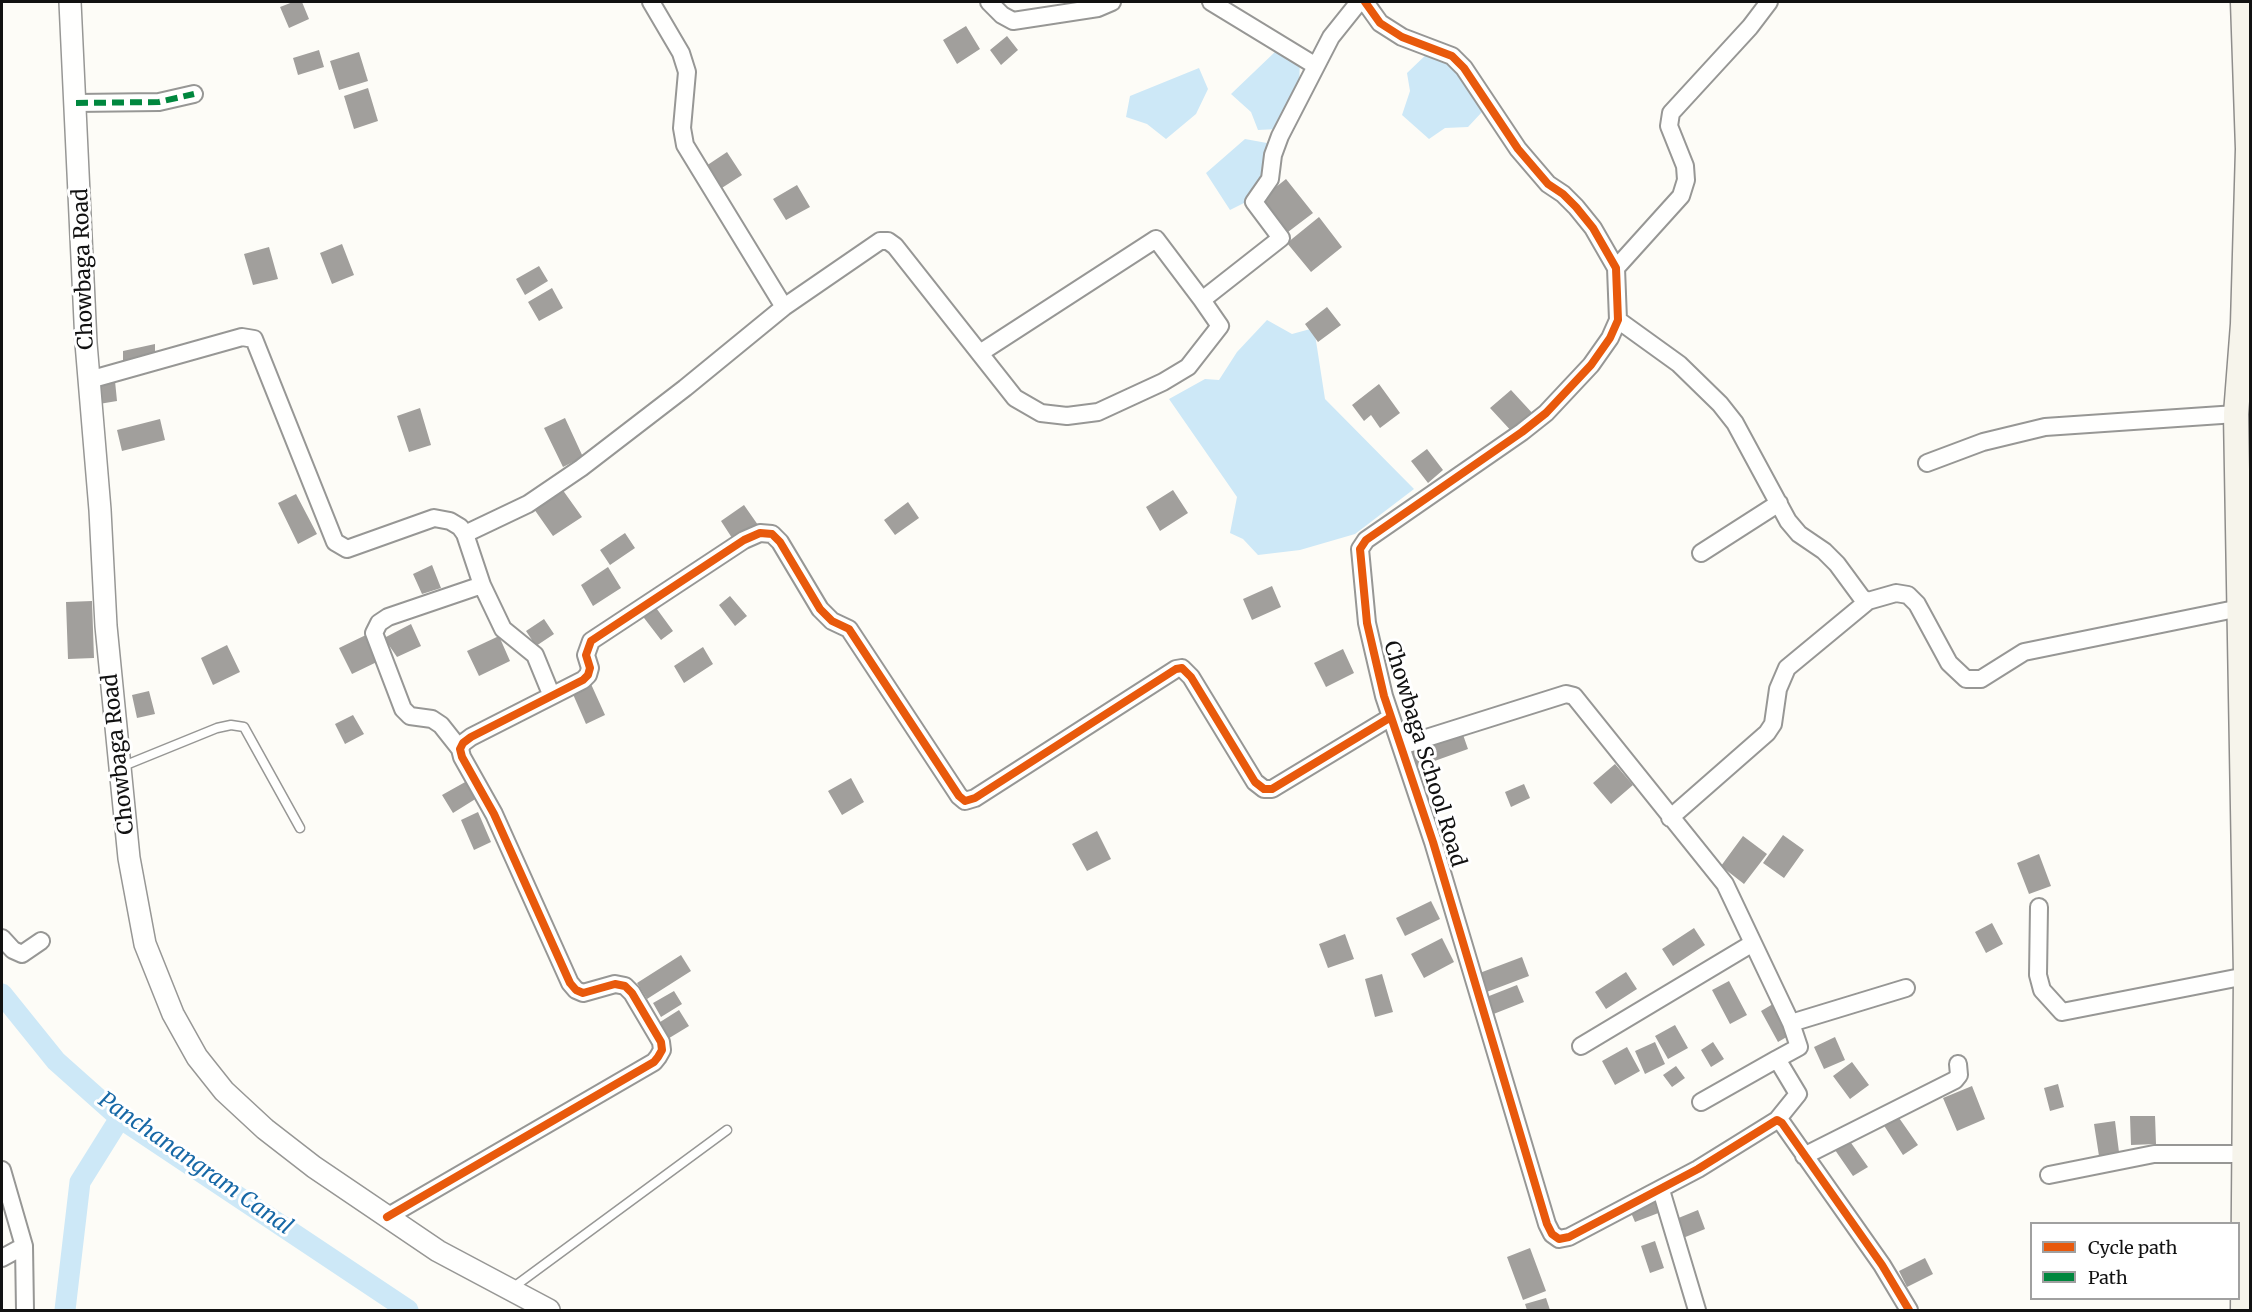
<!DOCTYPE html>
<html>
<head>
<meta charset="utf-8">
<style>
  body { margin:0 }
  #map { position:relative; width:2252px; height:1312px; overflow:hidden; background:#fdfcf7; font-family:Merriweather,serif }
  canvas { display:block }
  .frame { position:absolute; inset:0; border:3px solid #111; pointer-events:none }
  .legend { position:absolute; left:2030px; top:1222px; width:210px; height:78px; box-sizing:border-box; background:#fff; border:2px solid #a0a0a0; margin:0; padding:8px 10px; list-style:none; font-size:18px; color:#111 }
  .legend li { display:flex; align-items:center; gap:12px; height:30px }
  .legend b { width:30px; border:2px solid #a0a0a0 }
</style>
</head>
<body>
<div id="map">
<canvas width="2252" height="1312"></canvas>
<div class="frame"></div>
<ul class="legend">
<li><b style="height:8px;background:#e8590c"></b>Cycle path</li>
<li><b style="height:8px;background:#00873e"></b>Path</li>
</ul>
</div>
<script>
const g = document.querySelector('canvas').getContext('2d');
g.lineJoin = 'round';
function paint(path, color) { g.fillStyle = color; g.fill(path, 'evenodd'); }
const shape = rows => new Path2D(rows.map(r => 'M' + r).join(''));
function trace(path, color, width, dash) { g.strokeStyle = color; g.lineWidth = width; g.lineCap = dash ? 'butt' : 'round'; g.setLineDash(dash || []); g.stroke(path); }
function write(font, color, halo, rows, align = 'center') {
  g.font = font + ' Merriweather,serif'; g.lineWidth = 6; g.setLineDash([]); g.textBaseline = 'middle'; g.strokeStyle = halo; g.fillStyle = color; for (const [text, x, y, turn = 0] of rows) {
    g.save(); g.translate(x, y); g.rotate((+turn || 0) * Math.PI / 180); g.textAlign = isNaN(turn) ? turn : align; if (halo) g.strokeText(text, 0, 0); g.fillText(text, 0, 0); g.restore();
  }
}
paint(shape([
  [1277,50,1300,56,1299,93,1278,129,1258,130,1251,112,1231,94],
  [1431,50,1475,85,1482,112,1468,127,1445,128,1429,139,1402,115,1410,91,1407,73],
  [1199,68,1208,89,1196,114,1166,139,1147,124,1126,117,1130,96],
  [1245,139,1267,143,1275,165,1254,198,1230,210,1206,173],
  [1267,320,1292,334,1314,328,1325,399,1414,489,1355,534,1300,550,1258,555,1243,539,1230,533,1237,497,1169,399,1205,379,1219,380,1237,352]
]), '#cde8f7');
trace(shape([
  [2,994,56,1061,120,1118,408,1310],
  [65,1310,80,1182,120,1118]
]), '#cde8f7', 21);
paint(shape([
  [293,2,302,2,309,19,289,28,280,7],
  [966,26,980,49,957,64,943,40],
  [1007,36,1018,50,1001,65,990,50],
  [319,50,324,67,298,75,293,58],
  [359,52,368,81,339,90,330,61],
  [368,88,378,121,354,129,344,96],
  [727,152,742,175,714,193,700,170],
  [1286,179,1313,213,1288,232,1261,199],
  [797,185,810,207,786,220,773,199],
  [1319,217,1342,247,1311,272,1287,243],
  [342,244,354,275,332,284,320,253],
  [269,247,278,279,253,285,244,254],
  [539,266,548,281,525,295,516,279],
  [552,288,563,308,539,321,528,302],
  [1327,307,1341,325,1318,342,1305,324],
  [155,344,155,357,123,364,123,351],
  [115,381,117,401,99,404,97,384],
  [1379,384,1400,413,1380,428,1371,415,1364,421,1352,405],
  [1511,390,1535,416,1514,434,1490,408],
  [420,408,431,445,409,452,397,416],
  [565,418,583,457,563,467,544,428],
  [160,419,165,440,122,451,117,430],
  [1427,449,1443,470,1428,483,1411,461],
  [562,489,582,517,553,536,534,509],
  [1173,490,1188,513,1160,531,1146,507],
  [296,494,317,534,298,544,278,503],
  [908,502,919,518,895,535,884,520],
  [744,505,758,525,734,541,721,521],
  [625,533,635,548,610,565,600,550],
  [432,565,441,588,422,594,413,574],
  [608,567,621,588,593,606,581,585],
  [1272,586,1281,607,1252,620,1243,599],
  [730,596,747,616,735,626,719,605],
  [92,601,94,658,68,659,66,602],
  [654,605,673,631,661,640,641,614],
  [544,619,554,634,536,646,526,631],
  [411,624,421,646,397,657,384,638],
  [370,633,383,659,352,674,339,648],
  [499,636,510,661,479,676,467,651],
  [227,645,240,672,213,685,201,658],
  [703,647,713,664,684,683,674,666],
  [1343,649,1354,673,1326,687,1314,663],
  [591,684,605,715,586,724,572,692],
  [149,691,155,714,137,718,132,695],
  [353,715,364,734,345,744,335,724],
  [1461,729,1468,749,1415,768,1408,749],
  [1615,764,1633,785,1611,804,1593,783],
  [851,778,864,802,842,815,828,791],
  [467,781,477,798,453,813,442,795],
  [1524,784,1530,798,1511,807,1505,792],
  [478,812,491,842,474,850,461,820],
  [1097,831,1111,859,1087,871,1072,844],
  [1783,835,1804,850,1784,878,1763,863],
  [1743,836,1767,854,1744,884,1721,866],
  [2039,854,2051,886,2029,894,2017,863],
  [1431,901,1440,919,1405,936,1396,918],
  [1992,923,2003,944,1986,953,1975,932],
  [1694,928,1705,945,1673,966,1662,949],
  [1345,934,1354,959,1328,968,1319,944],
  [1442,938,1454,962,1424,978,1411,954],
  [681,955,691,971,647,999,637,983],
  [1522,957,1529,976,1484,993,1477,974],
  [1626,972,1637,989,1606,1009,1595,992],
  [1382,974,1393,1012,1375,1017,1365,979],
  [1729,981,1747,1015,1730,1024,1712,990],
  [1517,985,1524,1002,1491,1015,1484,998],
  [674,991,682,1004,661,1017,653,1003],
  [1773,1004,1790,1035,1778,1042,1761,1011],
  [679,1010,689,1026,666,1040,657,1024],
  [1675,1025,1688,1048,1668,1059,1655,1036],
  [1835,1037,1845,1060,1824,1069,1814,1047],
  [1655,1042,1665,1064,1645,1074,1635,1051],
  [1713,1042,1724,1059,1711,1067,1701,1050],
  [1627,1047,1640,1071,1615,1085,1602,1061],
  [1852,1062,1869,1085,1850,1099,1833,1076],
  [1676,1066,1685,1078,1672,1087,1663,1075],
  [2058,1084,2064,1107,2050,1111,2044,1088],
  [1972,1086,1985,1119,1957,1131,1943,1098],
  [1897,1115,1918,1145,1903,1155,1883,1124],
  [2130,1116,2155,1116,2156,1144,2131,1145],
  [2115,1121,2119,1152,2099,1156,2094,1124],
  [1849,1140,1868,1167,1853,1176,1835,1150],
  [1655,1198,1661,1212,1635,1222,1629,1208],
  [1698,1210,1705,1229,1683,1238,1676,1219],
  [1655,1241,1664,1268,1650,1273,1641,1246],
  [1530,1248,1546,1291,1523,1300,1507,1257],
  [1925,1258,1933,1274,1907,1287,1899,1271],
  [1546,1298,1550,1310,1527,1310,1525,1304]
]), '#a19f9c');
const service = shape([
  [121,767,217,728,231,725,244,727,300,828],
  [511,1289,727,1130]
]);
const minor = shape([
  [651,2,681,53,687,72,682,128,685,145,784,307],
  [989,2,1002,15,1013,21,1098,8,1112,2],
  [1211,2,1316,66],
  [1365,2,1380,23,1402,37,1452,56,1464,68,1518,149,1548,184,1563,194,1576,207,1593,228,1616,268,1618,320,1610,338,1591,365,1546,413,1522,432,1366,540,1360,549,1367,623,1384,696,1433,842,1547,1224,1552,1234,1559,1239,1569,1237,1698,1169,1777,1120,1782,1123,1882,1265,1909,1310],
  [76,103,159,102,194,94],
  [1616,268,1681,196,1686,180,1685,166,1669,126,1671,113,1750,27,1769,2],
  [1618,320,1679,364,1720,404,1735,423,1788,521,1799,534,1824,551,1837,564,1862,598,1868,601,1896,593,1908,595,1917,604,1949,663,1966,679,1981,679,2024,652,2240,608],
  [980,353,1156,239,1202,300],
  [89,380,242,337,254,339,335,542,347,549,434,518,450,521,460,527,465,534,482,585,503,629,535,655,551,694],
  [1927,463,1983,442,2045,427,2236,414],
  [465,534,528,504,581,468,685,388,784,307,880,241,888,241,895,246,1015,398,1041,413,1067,416,1098,412,1163,382,1188,367,1220,326,1202,300,1281,238,1254,202,1270,179,1273,155,1280,136,1331,37,1359,2],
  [1701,553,1779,503],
  [1401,746,1566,694,1574,696,1725,884,1753,943,1791,1023,1799,1047,1777,1059,1798,1094,1777,1120],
  [460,749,441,725,432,719,410,716,403,709,374,633,379,623,388,617,482,585],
  [1670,818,1767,733,1773,724,1778,689,1787,668,1868,601],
  [2039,907,2038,975,2042,990,2062,1012,2246,976],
  [2,938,13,950,22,954,41,941],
  [1791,1023,1906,988],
  [1581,1046,1753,943],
  [1701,1102,1777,1059],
  [1804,1156,1955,1080,1959,1075,1958,1064],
  [2,1170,24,1246,25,1310],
  [2049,1175,2154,1154,2245,1154],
  [1661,1190,1697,1310],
  [387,1217,654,1062,658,1057,662,1050,661,1042,632,993,625,986,615,984,583,993,576,990,570,983,494,814,462,757,460,749,463,743,471,737,583,680,588,675,590,668,586,655,591,641,744,540,760,533,772,534,780,542,820,609,832,621,849,629,959,796,965,801,975,798,1176,669,1182,668,1191,677,1255,782,1264,789,1272,789,1391,717],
  [2,1258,24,1246]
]);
const tertiary = shape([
  [70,2,86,343,100,510,106,626,129,858,145,944,173,1014,197,1057,224,1091,265,1129,314,1167,438,1251,549,1310]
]);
const secondary = shape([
  [2243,2,2248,149,2243,324,2236,414,2246,976,2243,1310]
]);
trace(service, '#979795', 11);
trace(minor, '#979795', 20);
trace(tertiary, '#979795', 24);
trace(secondary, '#8e8d8b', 27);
trace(service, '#fffffe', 8);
trace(minor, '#fffffe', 16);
trace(tertiary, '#fffffe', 21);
trace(secondary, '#f6f4eb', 24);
trace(shape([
  [76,103,159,102,194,94]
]), '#00873e', 6, [12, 6]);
trace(shape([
  [1365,2,1380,23,1402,37,1452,56,1464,68,1518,149,1548,184,1563,194,1576,207,1593,228,1616,268,1618,320,1610,338,1591,365,1546,413,1522,432,1366,540,1360,549,1367,623,1384,696,1433,842,1547,1224,1552,1234,1559,1239,1569,1237,1698,1169,1777,1120,1782,1123,1882,1265,1909,1310],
  [387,1217,654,1062,658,1057,662,1050,661,1042,632,993,625,986,615,984,583,993,576,990,570,983,494,814,462,757,460,749,463,743,471,737,583,680,588,675,590,668,586,655,591,641,744,540,760,533,772,534,780,542,820,609,832,621,849,629,959,796,965,801,975,798,1176,669,1182,668,1191,677,1255,782,1264,789,1272,789,1391,717]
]), '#e8590c', 8);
write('21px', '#111', '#fff', [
  ["Chowbaga Road",84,269,-92],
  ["Chowbaga Road",119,754,-96],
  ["Chowbaga School Road",1424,754,73]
]);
write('italic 22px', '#1768a6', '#fff', [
  ["Panchanangram Canal",195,1164,35]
]);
</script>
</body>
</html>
